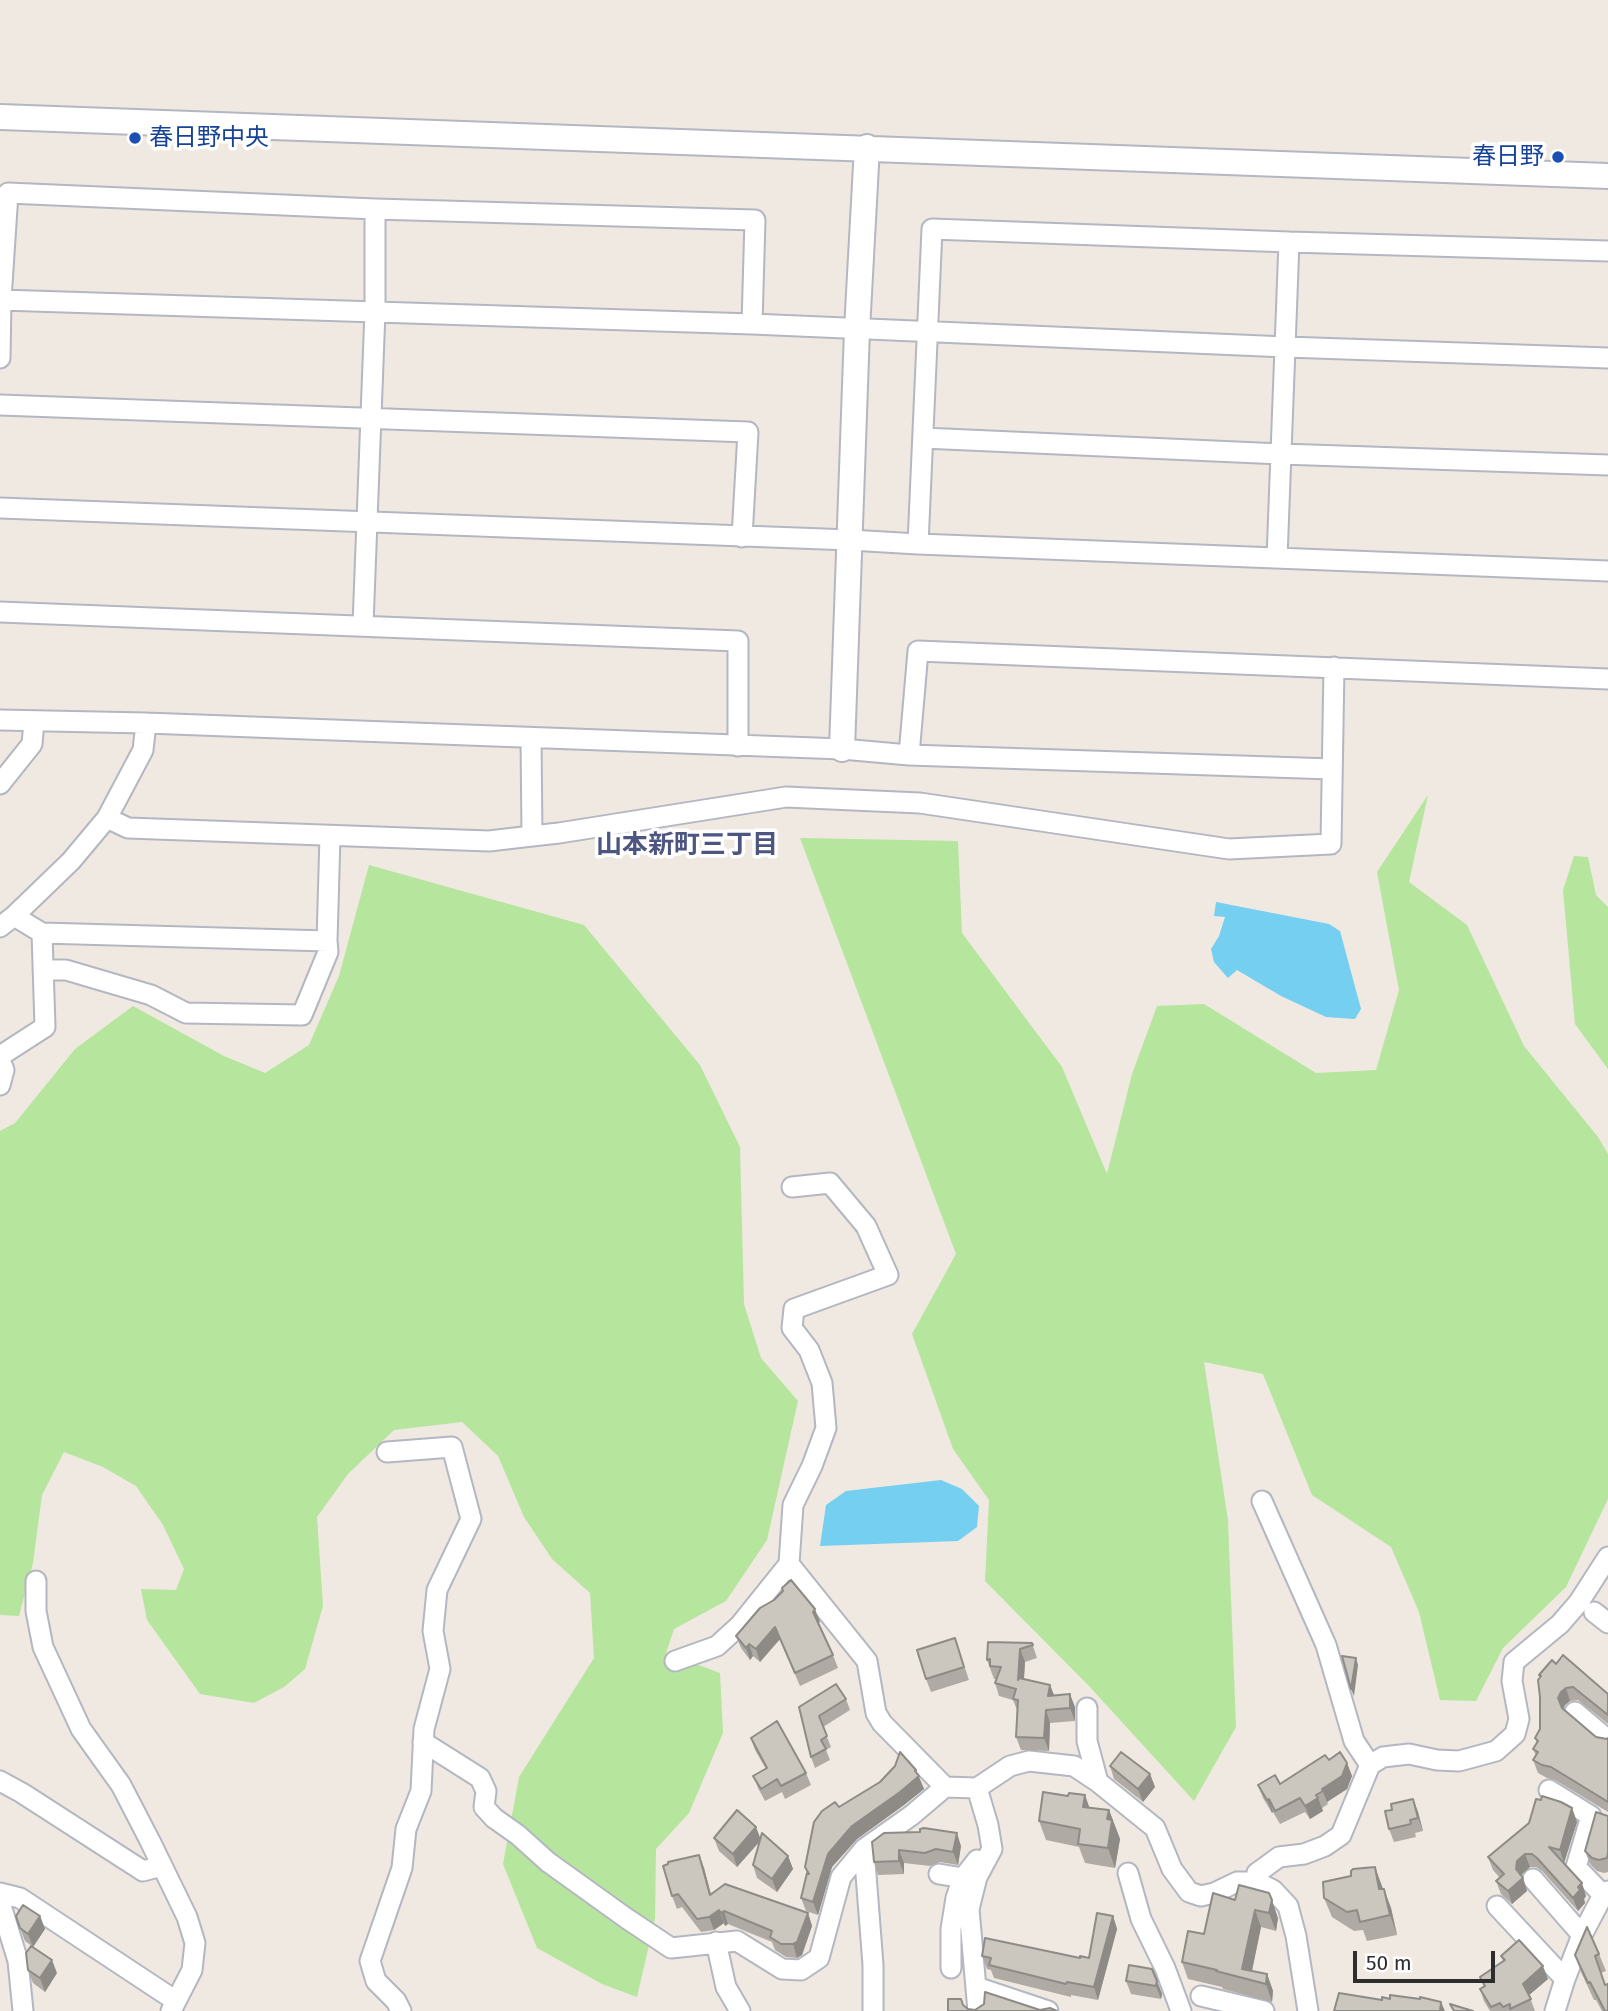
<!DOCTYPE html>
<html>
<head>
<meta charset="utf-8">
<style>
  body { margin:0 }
  #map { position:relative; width:1608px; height:2011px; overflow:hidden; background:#efe9e1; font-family:"Fira Sans",sans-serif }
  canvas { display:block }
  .scale { position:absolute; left:1353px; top:1951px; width:142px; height:32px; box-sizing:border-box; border:4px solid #2e2e2e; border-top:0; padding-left:9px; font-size:21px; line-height:24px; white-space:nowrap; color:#2e2e2e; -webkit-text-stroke:5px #fff; paint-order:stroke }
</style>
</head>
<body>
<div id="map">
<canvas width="1608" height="2011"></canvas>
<div class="scale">50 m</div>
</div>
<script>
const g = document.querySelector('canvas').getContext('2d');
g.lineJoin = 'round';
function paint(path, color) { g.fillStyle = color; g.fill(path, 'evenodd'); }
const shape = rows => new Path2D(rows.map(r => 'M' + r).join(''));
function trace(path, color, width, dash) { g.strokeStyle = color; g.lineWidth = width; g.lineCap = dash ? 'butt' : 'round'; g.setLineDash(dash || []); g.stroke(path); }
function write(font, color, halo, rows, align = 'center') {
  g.font = font + ' "Fira Sans","Noto Sans JP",sans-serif'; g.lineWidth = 7; g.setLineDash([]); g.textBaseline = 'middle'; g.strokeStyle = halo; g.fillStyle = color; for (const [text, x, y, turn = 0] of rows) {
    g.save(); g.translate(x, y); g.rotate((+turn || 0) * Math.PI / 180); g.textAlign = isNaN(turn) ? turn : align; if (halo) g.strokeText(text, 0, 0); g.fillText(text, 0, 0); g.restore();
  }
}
paint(shape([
  [1428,795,1409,882,1467,925,1524,1046,1598,1137,1608,1154,1608,1499,1566,1587,1503,1648,1476,1701,1440,1700,1419,1612,1391,1547,1312,1495,1263,1374,1204,1362,1228,1520,1236,1727,1194,1801,1089,1686,985,1581,989,1500,953,1449,912,1334,956,1254,800,838,958,841,962,933,1062,1067,1107,1174,1132,1074,1157,1006,1204,1004,1316,1073,1376,1070,1399,990,1377,872],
  [1574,856,1588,857,1596,895,1608,907,1608,1069,1575,1024,1563,890],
  [369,865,584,925,700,1065,740,1147,744,1304,761,1358,798,1401,767,1540,726,1601,674,1629,666,1653,720,1673,723,1733,689,1813,656,1849,655,1919,637,1997,602,1984,537,1948,503,1864,519,1777,594,1658,590,1593,552,1559,524,1517,498,1456,462,1422,394,1430,348,1474,317,1517,323,1606,305,1669,284,1687,254,1703,200,1694,147,1620,141,1589,176,1590,184,1569,163,1525,136,1486,103,1467,64,1452,42,1495,33,1563,19,1616,0,1615,0,1131,15,1123,75,1049,133,1006,224,1056,265,1073,309,1045,339,976]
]), '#b6e59e');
paint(shape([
  [1216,902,1329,924,1340,931,1361,1009,1355,1019,1326,1017,1281,996,1237,970,1228,978,1214,962,1211,949,1219,936,1225,917,1214,916],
  [941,1480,962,1489,979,1506,977,1527,958,1541,820,1546,826,1505,846,1491]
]), '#75cff0');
const minor = shape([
  [1,300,752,324,1286,347,1608,358],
  [0,358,1,300,8,193,375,209,755,220,752,324],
  [0,405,748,432,742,537],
  [923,438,1281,454,1608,465],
  [0,508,850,540,918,544,1608,571],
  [918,544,932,229,1289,242,1608,251],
  [1277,558,1289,242],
  [0,612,738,641,738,746],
  [363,625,375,311,375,209],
  [0,720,146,723,842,749,909,755,1332,769],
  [909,755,918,651,1608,679],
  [0,784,32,744,34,722],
  [107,818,128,828,489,841,532,836,531,738],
  [532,836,559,833,786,797,920,803,1229,849,1331,844,1334,667],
  [14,916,42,933,327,941],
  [0,927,14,916,71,861,107,818,143,750,146,723],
  [43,970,66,970,151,995,186,1013,302,1015,328,952,327,941,330,836],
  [0,1056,45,1027,42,933],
  [0,1060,4,1070,0,1085],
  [792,1187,830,1183,866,1226,888,1275,794,1309,792,1328,809,1350,822,1383,826,1428,812,1466,793,1505,789,1564,867,1661,876,1713,882,1723,945,1787],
  [387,1452,452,1447,471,1519,437,1590,433,1631,440,1669,424,1729,421,1791,406,1829,402,1868,370,1961,376,1981,396,2001,401,2011],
  [1262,1501,1326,1645,1354,1741,1370,1765],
  [36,1581,36,1611,43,1647,81,1729,121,1785,150,1841,187,1917,195,1943,192,1970,171,2011],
  [1594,1612,1608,1623],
  [675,1661,717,1646,740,1625,789,1564],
  [1087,1708,1087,1741,1098,1782],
  [1575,1712,1608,1740],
  [423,1742,480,1778,486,1791,484,1807,494,1818,518,1835,548,1862,626,1918,671,1948,737,1941,782,1969,801,1970,819,1958,841,1877,864,1849,912,1815,945,1787,977,1788,1010,1766,1029,1761,1074,1766,1098,1782,1155,1828,1172,1869,1189,1892,1201,1896,1214,1893,1237,1882,1257,1882,1273,1890,1288,1906,1296,1936,1308,2011],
  [0,1781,22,1793,143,1871,162,1866],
  [977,1788,988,1825,992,1849,977,1877,969,1909,978,2011],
  [1549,1790,1591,1816,1576,1867,1603,1895],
  [864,1849,873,1965,873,2011],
  [1128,1873,1141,1919,1165,1968,1181,2011],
  [939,1874,963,1878],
  [1533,1879,1582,1935],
  [1257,1882,1257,1873,1279,1857,1304,1854,1325,1846,1341,1835,1370,1765,1383,1757,1409,1754,1437,1760,1459,1761,1496,1751,1515,1734,1519,1719,1512,1681,1514,1662,1560,1624,1579,1602,1608,1557],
  [0,1893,20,1898,176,2001],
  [0,1902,18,1961,23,2011],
  [1497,1906,1565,1979],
  [716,1942,726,1987,740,2011],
  [951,1968,951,1929,956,1898,963,1878,977,1860],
  [976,1987,1048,2011],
  [1201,1996,1264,2011],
  [1555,2011,1565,1979,1582,1935,1603,1895,1608,1891]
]);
const tertiary = shape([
  [0,117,1608,176],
  [842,749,857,330,867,147]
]);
trace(minor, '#b4b7c1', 23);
trace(tertiary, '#b4b7c1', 28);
trace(minor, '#fff', 19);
trace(tertiary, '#fff', 24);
paint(shape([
  [820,1622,818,1623,833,1655,838,1668,800,1686,780,1639,760,1662,753,1656,750,1660,741,1648,736,1636],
  [955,1638,969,1680,931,1692,926,1679],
  [1032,1643,1037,1658,1025,1662,1024,1679,1050,1685,1054,1695,1075,1707,1075,1721,1050,1723,1049,1751,1021,1750,1016,1737,1017,1710,1013,1700,999,1696,995,1683,996,1679,994,1679,987,1660],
  [1556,1664,1608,1694,1608,1724,1578,1700,1570,1701,1565,1705,1563,1709,1596,1737,1607,1739,1608,1738,1608,1812,1555,1780,1547,1778,1538,1773,1533,1760,1536,1756,1533,1749,1537,1743,1535,1738,1540,1729,1540,1678,1539,1675],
  [846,1699,850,1710,823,1727,831,1747,826,1750,830,1760,815,1768,811,1757,799,1707],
  [751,1738,806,1773,811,1785,785,1799,782,1792,765,1801,758,1788,753,1776,766,1769,755,1750],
  [1329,1760,1347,1763,1352,1776,1347,1789,1327,1802,1328,1804,1322,1808,1323,1811,1310,1819,1305,1812,1280,1824,1273,1812,1272,1813,1263,1798,1258,1785,1280,1784],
  [1110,1766,1150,1774,1155,1787,1143,1802,1114,1779],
  [916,1770,924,1789,904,1805,857,1839,832,1867,818,1915,806,1911,801,1898,807,1873,805,1867,839,1807,880,1782],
  [1085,1795,1089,1808,1109,1810,1120,1839,1115,1868,1085,1863,1079,1847,1046,1840,1039,1821,1068,1796],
  [1413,1799,1418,1812,1423,1831,1415,1833,1416,1837,1394,1842,1389,1829,1392,1810],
  [1572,1808,1577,1822,1564,1863,1563,1863,1586,1896,1584,1899,1585,1903,1578,1911,1542,1871,1536,1867,1530,1867,1522,1874,1527,1891,1512,1904,1501,1894,1496,1881,1500,1878,1493,1870,1488,1857,1529,1823],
  [1608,1816,1608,1872,1604,1873,1597,1871,1590,1864,1585,1851],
  [714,1838,760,1839,788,1856,793,1869,777,1892,757,1878,753,1865,760,1841,737,1867,719,1851],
  [872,1842,961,1846,958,1865,940,1862,930,1866,904,1863,904,1874,878,1875,874,1862],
  [699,1855,704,1868,711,1894,808,1913,812,1926,802,1955,797,1958,786,1957,775,1950,772,1942,728,1924,725,1926,724,1923,714,1930,701,1932,682,1907,677,1909,672,1896],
  [1239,1885,1278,1918,1276,1931,1261,1927,1252,1971,1267,1974,1273,1991,1272,2002,1223,1989,1222,1987,1188,1979,1182,1962,1204,1934,1235,1900],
  [1382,1886,1391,1908,1397,1935,1367,1941,1363,1930,1354,1931,1332,1917,1324,1898],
  [40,1916,45,1929,33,1947,25,1941,20,1928],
  [1113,1916,1117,1929,1098,2000,1071,1995,1071,1997,994,1978,991,1970,987,1969,982,1956,1089,1958],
  [1599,1954,1606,1971,1601,1973,1608,2011,1602,2011,1596,2000,1594,2000,1581,1972,1575,1955],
  [1501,1956,1548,1979,1529,1995,1535,2011,1490,2011,1484,2001,1480,1989,1484,1987,1480,1977,1503,1961],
  [1152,1969,1162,1994,1161,1999,1131,1994,1126,1981],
  [28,1970,57,1973,45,1992,33,1983]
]), '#afaba4');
paint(shape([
  [815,1609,820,1622,817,1624,813,1612],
  [775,1627,780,1639,760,1662,756,1649],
  [749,1644,753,1656,750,1660,746,1648],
  [1020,1649,1025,1662,1023,1693,1018,1680],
  [1356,1658,1358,1665,1354,1696,1351,1689],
  [1050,1685,1055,1698,1048,1696],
  [1566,1688,1570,1701,1565,1705,1563,1710,1558,1698,1561,1692],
  [1070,1694,1075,1707,1075,1721,1070,1708],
  [1046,1710,1050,1723,1049,1751,1044,1738],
  [1347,1763,1352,1776,1347,1789,1327,1802,1322,1789],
  [916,1770,924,1789,904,1805,857,1839,832,1867,818,1915,813,1902,828,1854,852,1826],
  [1150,1774,1155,1787,1143,1802,1138,1789],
  [1085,1795,1092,1815,1083,1807],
  [1318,1798,1323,1811,1310,1819,1305,1806],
  [1269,1799,1273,1812,1272,1813,1267,1800],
  [1413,1799,1418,1812,1423,1831,1418,1818],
  [1572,1808,1577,1822,1564,1863,1560,1850],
  [1109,1810,1120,1839,1115,1868,1108,1848,1107,1819],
  [756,1827,761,1840,737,1867,733,1854],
  [957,1833,961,1846,958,1865,953,1852],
  [899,1850,904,1863,904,1874,899,1861],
  [1525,1854,1530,1867,1522,1874,1521,1879,1523,1878,1527,1891,1512,1904,1508,1891,1516,1869,1517,1861],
  [699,1855,704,1868,714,1908,710,1895],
  [788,1856,793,1869,777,1892,772,1879],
  [1375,1867,1382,1886,1386,1909,1379,1889],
  [1582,1883,1586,1896,1584,1899,1585,1903,1578,1911,1573,1898,1578,1887],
  [1384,1889,1391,1908,1397,1935,1390,1915],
  [1272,1900,1278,1918,1276,1931,1269,1913],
  [719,1910,724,1923,714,1930,709,1917],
  [1255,1910,1261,1927,1250,1980,1242,1969],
  [724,1911,728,1924,725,1926,721,1913],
  [808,1913,812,1926,802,1955,797,1958,793,1944],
  [40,1916,45,1929,33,1947,28,1934],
  [1113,1916,1117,1929,1098,2000,1094,1987],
  [52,1960,57,1973,45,1992,40,1978],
  [1543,1966,1548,1979,1528,1996,1523,1984],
  [1267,1974,1273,1991,1272,2002,1266,1984],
  [1157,1981,1162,1994,1161,1999,1156,1986],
  [1441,2002,1445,2011,1440,2011]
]), '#8e8b86');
const building = shape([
  [791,1580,815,1609,813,1612,833,1655,795,1673,775,1627,756,1649,749,1644,746,1648,736,1636,760,1608,774,1600,783,1591,782,1588,791,1580],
  [955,1638,964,1667,926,1679,917,1650,955,1638],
  [988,1642,1032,1643,1033,1645,1020,1649,1018,1680,1019,1678,1050,1685,1048,1696,1070,1694,1070,1708,1046,1710,1044,1738,1016,1737,1018,1700,1013,1699,1016,1689,995,1683,1001,1667,990,1666,990,1659,987,1660,988,1642],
  [1563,1655,1608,1694,1608,1715,1573,1687,1566,1688,1561,1692,1558,1698,1562,1708,1596,1737,1607,1739,1608,1738,1608,1802,1551,1767,1542,1765,1533,1760,1538,1752,1533,1749,1538,1741,1535,1738,1540,1729,1540,1697,1538,1680,1541,1676,1539,1675,1552,1660,1556,1664,1563,1655],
  [1342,1656,1356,1658,1351,1689,1342,1656],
  [836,1684,846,1699,819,1716,827,1736,821,1740,826,1749,811,1757,799,1707,836,1684],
  [777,1721,806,1773,781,1786,777,1779,761,1789,753,1776,767,1768,751,1738,777,1721],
  [900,1752,916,1770,915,1771,919,1776,900,1792,852,1826,828,1854,813,1902,801,1898,807,1873,809,1874,805,1867,814,1822,822,1811,835,1802,839,1807,880,1782,895,1766,900,1752],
  [1121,1752,1150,1774,1138,1789,1110,1766,1121,1752],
  [1340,1752,1347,1763,1342,1776,1322,1789,1323,1791,1316,1795,1318,1798,1305,1806,1300,1798,1275,1811,1269,1799,1267,1800,1258,1785,1275,1775,1280,1784,1325,1755,1329,1760,1340,1752],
  [1043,1792,1068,1796,1069,1793,1085,1795,1083,1807,1109,1810,1107,1819,1112,1820,1108,1848,1078,1844,1080,1829,1039,1821,1043,1792],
  [1542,1796,1561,1802,1572,1808,1560,1850,1549,1847,1582,1883,1578,1887,1580,1890,1573,1898,1537,1858,1532,1854,1525,1854,1517,1861,1516,1869,1523,1878,1508,1891,1496,1881,1504,1874,1488,1857,1529,1823,1536,1799,1541,1800,1542,1796],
  [1413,1799,1418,1818,1410,1820,1411,1824,1389,1829,1385,1811,1392,1810,1391,1804,1413,1799],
  [737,1810,756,1827,733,1854,714,1838,737,1810],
  [1596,1812,1608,1816,1608,1853,1607,1858,1599,1860,1592,1858,1585,1851,1596,1812],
  [924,1828,957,1833,953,1852,936,1849,925,1853,899,1850,899,1861,874,1862,872,1842,884,1833,920,1832,920,1829,924,1828],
  [762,1833,788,1856,772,1879,753,1865,762,1833],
  [699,1855,710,1895,725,1884,808,1913,797,1942,793,1944,781,1944,770,1937,772,1931,724,1911,721,1913,719,1910,709,1917,697,1919,678,1894,672,1896,663,1866,668,1864,668,1862,699,1855],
  [1375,1867,1379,1889,1384,1889,1390,1915,1360,1922,1357,1910,1347,1912,1324,1898,1323,1882,1351,1876,1351,1871,1353,1869,1375,1867],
  [1239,1885,1269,1893,1272,1900,1269,1913,1255,1910,1242,1969,1267,1974,1266,1984,1216,1971,1217,1970,1182,1962,1188,1931,1204,1934,1213,1893,1235,1900,1239,1885],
  [23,1905,40,1916,28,1934,20,1928,16,1916,23,1905],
  [1097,1913,1113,1916,1094,1987,1067,1982,1066,1984,989,1965,991,1958,982,1956,985,1938,1080,1958,1080,1956,1089,1958,1097,1913],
  [1587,1927,1599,1954,1595,1956,1605,1985,1608,1984,1608,2011,1605,2011,1590,1982,1588,1983,1575,1955,1587,1927],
  [1519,1940,1543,1966,1523,1984,1531,1999,1510,2009,1510,2004,1503,2007,1500,2003,1491,2007,1480,1989,1485,1986,1480,1977,1505,1960,1501,1956,1519,1940],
  [31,1946,52,1960,40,1978,28,1970,26,1953,31,1946],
  [1129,1965,1152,1969,1157,1981,1156,1986,1126,1981,1129,1965],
  [985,1992,1040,2010,1050,2008,1057,2011,948,2011,948,1999,961,1999,963,2005,968,2009,975,2010,984,2004,985,1992],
  [1339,1993,1382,2000,1382,1997,1390,1999,1390,1995,1420,1999,1420,1997,1441,2002,1440,2011,1334,2011,1339,1993],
  [1450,2004,1473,2011,1454,2011,1450,2004]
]);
paint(building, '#cbc7bf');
trace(building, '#8e8b86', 2);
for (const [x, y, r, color] of [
  [135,138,7,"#1a4fb4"],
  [1558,157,7,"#1a4fb4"]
]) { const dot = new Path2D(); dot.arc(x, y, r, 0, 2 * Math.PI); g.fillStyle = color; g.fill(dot); trace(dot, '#fff', 2.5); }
write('24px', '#164399', '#fff', [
  ["春日野中央",149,138],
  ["春日野",1544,157,"right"]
], 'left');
write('bold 26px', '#4d5680', '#fff', [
  ["山本新町三丁目",687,846]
]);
</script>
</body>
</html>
